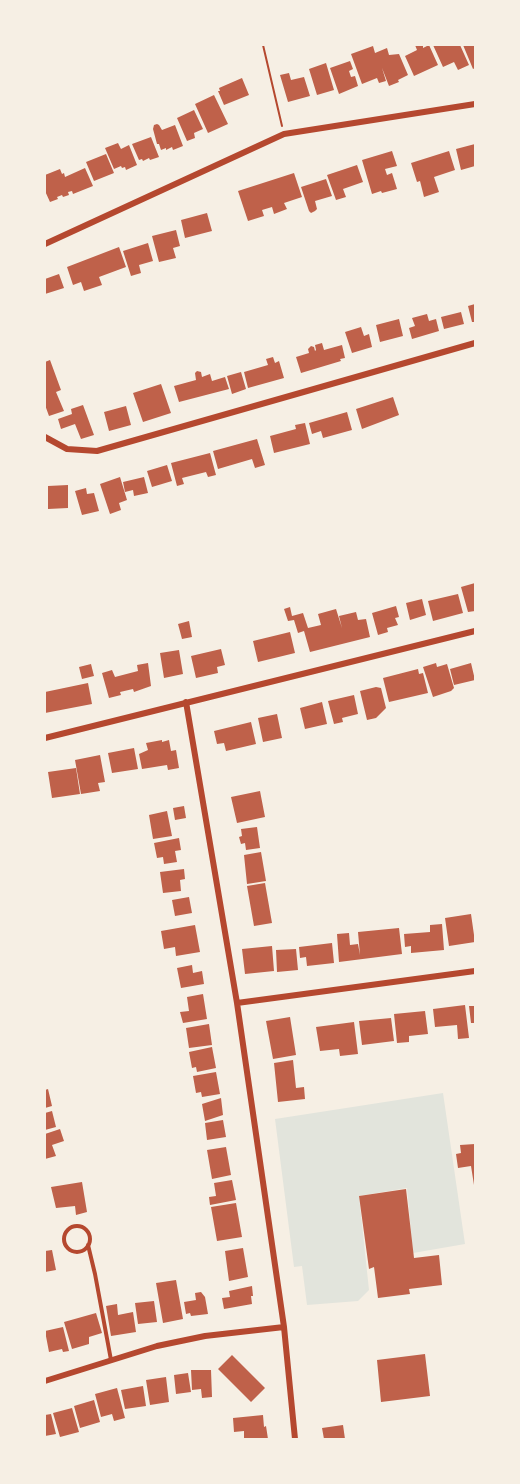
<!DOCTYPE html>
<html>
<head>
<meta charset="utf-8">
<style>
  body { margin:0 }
  #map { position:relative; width:520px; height:1484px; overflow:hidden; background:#f6efe4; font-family:"PT Sans",sans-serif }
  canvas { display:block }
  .frame { position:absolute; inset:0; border:46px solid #f6efe4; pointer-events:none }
</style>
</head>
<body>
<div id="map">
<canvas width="520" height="1484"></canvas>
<div class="frame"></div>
</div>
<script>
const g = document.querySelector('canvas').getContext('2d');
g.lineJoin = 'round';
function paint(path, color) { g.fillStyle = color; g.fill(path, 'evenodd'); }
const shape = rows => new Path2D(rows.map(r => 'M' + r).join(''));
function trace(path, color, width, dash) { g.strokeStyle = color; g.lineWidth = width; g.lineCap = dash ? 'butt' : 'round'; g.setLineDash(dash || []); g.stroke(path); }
paint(shape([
  [443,1093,465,1244,413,1253,407,1188,359,1196,369,1290,358,1301,307,1305,302,1266,294,1267,275,1119]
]), '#e2e4dc');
paint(shape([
  [415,45,423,45,423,48,429,45,438,65,414,76,405,56,417,50],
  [433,45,460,45,469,65,458,70,454,62,443,67],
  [463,45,475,45,475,68,473,69],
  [373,46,375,53,387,48,389,55,399,54,408,75,398,80,399,82,389,86,382,68,386,81,379,83,377,78,362,84,351,54],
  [350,61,353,69,349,71,351,77,355,76,358,86,339,94,330,68],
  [326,63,334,90,317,95,309,69],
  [289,73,291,80,304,77,310,96,288,102,280,75],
  [242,78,249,95,224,105,218,91,220,91,219,88],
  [214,95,228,124,208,133,195,104],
  [194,110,203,129,194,133,195,138,187,141,177,118],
  [157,124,159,125,162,130,175,125,183,146,173,150,172,147,166,150,166,148,161,150,159,144,157,144,153,129,154,125],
  [151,137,159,157,150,160,149,158,143,161,142,159,139,160,132,144],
  [118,143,121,149,129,145,137,165,126,170,125,167,122,168,121,166,114,169,105,148],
  [475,144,475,166,461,170,456,149],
  [392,151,397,166,385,169,387,175,392,173,397,189,382,193,381,191,372,194,362,160],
  [449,151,455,170,434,177,439,192,424,197,420,181,417,182,411,163],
  [106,154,114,173,94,181,86,162],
  [357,165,363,182,343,189,346,197,336,200,327,175],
  [85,168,93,186,73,194,72,191,68,192,69,195,63,197,62,195,57,197,58,199,50,202,45,191,45,175,60,169,62,174,64,173,65,177],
  [294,173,302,197,284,203,287,209,274,214,272,207,262,210,264,216,248,221,238,191],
  [326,179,332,196,315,201,317,209,315,211,311,213,309,211,301,187],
  [207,213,212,231,185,238,181,220],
  [176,230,180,246,173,248,176,258,159,262,152,236],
  [148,243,153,261,139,265,141,273,131,276,123,251],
  [119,247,126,267,99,277,102,285,84,291,81,282,73,285,67,267],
  [59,274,64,288,45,294,45,279],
  [475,304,475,322,472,322,468,306],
  [461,312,464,324,444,329,441,317],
  [427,314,429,321,436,319,439,331,412,339,409,328,415,326,412,318],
  [399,319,403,336,380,342,376,325],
  [361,327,364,336,369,334,372,347,352,353,345,332],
  [322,343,324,350,342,345,345,358,340,359,341,361,301,373,296,357,309,353,308,349,311,346,314,347,315,351,316,350,315,345],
  [273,357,275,363,279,361,284,378,248,388,244,372,268,365,266,359],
  [50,360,61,390,56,392,64,411,49,416,45,405,45,362],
  [197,371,201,372,202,377,210,374,212,381,225,377,229,389,179,402,174,386,196,380,195,373],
  [241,372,246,389,232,394,227,376],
  [161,384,171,413,143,422,133,393],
  [393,397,399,415,362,429,356,409],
  [83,405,94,435,81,439,75,424,61,429,58,419,72,414,71,409],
  [126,406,131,425,109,431,104,412],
  [347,412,352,430,323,438,321,431,312,434,309,423],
  [305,423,310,444,274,453,270,436,296,429,295,425],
  [257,439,265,465,255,468,252,459,218,469,213,451],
  [210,453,216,475,208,477,206,472,182,478,184,484,177,486,171,463],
  [167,465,172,481,152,487,147,471],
  [120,477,127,500,119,503,121,510,110,514,100,484],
  [144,477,148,493,134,496,133,490,125,492,123,482],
  [68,485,68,508,48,509,48,486],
  [86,488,87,494,94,493,99,511,82,515,75,491],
  [475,583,475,611,468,612,461,587],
  [458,594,463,613,433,621,428,601],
  [422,599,426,615,410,620,406,603],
  [396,606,399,617,395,618,398,625,387,628,388,632,378,635,372,613],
  [290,607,292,616,303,613,308,628,321,625,318,614,336,609,342,628,339,616,356,612,358,620,366,619,370,637,310,652,304,631,298,633,294,620,288,621,284,609],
  [189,621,192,637,182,639,178,624],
  [290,632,295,653,258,662,253,641],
  [221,649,225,665,217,667,218,673,196,678,191,656],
  [179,650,183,674,164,678,160,653],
  [148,663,151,686,134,692,133,689,120,692,121,695,109,698,102,673,112,670,115,677,138,671,137,665],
  [436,663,437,667,447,664,454,688,451,691,433,697,423,667],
  [471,663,475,680,454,685,450,669],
  [91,664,94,676,82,679,79,667],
  [418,669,419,674,423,673,428,693,389,702,383,678],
  [88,683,92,704,45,713,45,692],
  [376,687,381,688,386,708,376,718,367,720,360,691],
  [354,695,358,714,342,718,343,722,334,724,328,701],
  [322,702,327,724,305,729,300,708],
  [277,714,282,738,263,742,258,718],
  [251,722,256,744,226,751,224,743,217,744,214,731],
  [162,740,162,742,169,740,171,751,176,750,179,768,168,770,167,765,142,769,139,754,148,750,146,743],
  [134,748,138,769,112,773,108,753],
  [100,755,105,782,98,783,100,791,81,794,75,760],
  [76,768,80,794,52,798,48,772],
  [260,791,265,817,237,823,231,797],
  [184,806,186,818,175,820,173,808],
  [167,811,172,836,153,839,149,815],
  [257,827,260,848,246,850,245,843,241,844,239,837,242,836,241,829],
  [179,838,181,850,175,851,177,862,164,864,163,857,157,858,154,843],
  [261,852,266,881,247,884,244,855],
  [184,869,185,879,180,880,181,891,163,893,160,872],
  [265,883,272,923,254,926,247,886],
  [189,897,192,913,175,916,172,900],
  [471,914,475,942,449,946,445,918],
  [442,924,444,950,411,953,411,946,405,947,404,934,430,932,430,925],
  [195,925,200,952,176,956,175,947,164,949,161,931],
  [399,928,402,954,339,962,337,934,349,933,350,945,358,944,360,955,358,932],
  [332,943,334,963,307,966,306,957,300,958,299,947],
  [272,946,274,971,245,974,242,949],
  [296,949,298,970,277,972,276,950],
  [192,965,193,973,202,971,204,984,181,988,177,968],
  [203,994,207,1019,183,1023,180,1012,189,1011,187,997],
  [465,1005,469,1038,458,1039,457,1025,435,1027,433,1009],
  [469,1006,475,1006,475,1023,471,1023],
  [425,1011,428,1034,409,1036,409,1042,397,1043,394,1014],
  [290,1017,296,1055,273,1059,266,1021],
  [391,1018,394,1041,362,1045,359,1021],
  [354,1022,358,1054,340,1056,339,1049,320,1051,316,1027],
  [209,1024,212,1045,189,1048,186,1028],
  [212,1047,216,1068,197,1072,196,1067,192,1068,189,1052],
  [293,1060,296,1088,304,1087,305,1099,278,1102,274,1063],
  [216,1072,220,1094,202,1097,201,1092,196,1093,193,1076],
  [48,1089,52,1106,45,1108,45,1090],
  [221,1098,223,1115,205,1121,202,1104],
  [52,1111,56,1127,45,1130,45,1113],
  [223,1120,226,1137,207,1140,205,1123],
  [60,1129,64,1141,52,1145,56,1156,45,1159,45,1134],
  [475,1144,475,1185,474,1185,471,1166,458,1168,456,1154,461,1153,460,1145],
  [226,1147,231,1175,212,1179,207,1150],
  [232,1180,236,1200,210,1205,209,1197,216,1196,214,1183],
  [82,1182,87,1212,76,1215,75,1206,56,1208,51,1187],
  [406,1189,414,1258,439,1255,442,1285,409,1289,410,1294,378,1298,374,1267,369,1269,359,1196],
  [236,1203,242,1237,217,1241,211,1207],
  [243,1248,248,1277,229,1281,225,1251],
  [52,1250,56,1270,45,1272,45,1251],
  [176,1280,183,1319,163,1323,156,1283],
  [252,1286,253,1296,251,1296,252,1304,224,1309,222,1298,230,1297,229,1291],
  [201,1292,205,1297,208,1314,191,1316,190,1313,186,1314,184,1302,196,1300,195,1293],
  [154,1301,157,1322,138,1324,135,1303],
  [117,1304,118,1315,133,1312,136,1332,111,1336,106,1306],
  [96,1313,102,1333,89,1337,89,1344,72,1349,64,1322],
  [63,1327,69,1351,63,1352,62,1349,49,1352,45,1331],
  [425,1354,430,1396,381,1402,377,1360],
  [232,1355,265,1388,251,1402,218,1369],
  [191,1370,211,1370,212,1397,202,1398,201,1389,192,1390],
  [188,1373,191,1392,176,1394,174,1375],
  [166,1377,169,1402,150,1405,146,1380],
  [143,1386,146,1406,125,1409,121,1390],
  [117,1388,125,1418,114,1421,112,1414,101,1417,95,1394],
  [94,1400,100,1422,80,1428,74,1406],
  [72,1408,79,1432,60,1437,53,1413],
  [51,1414,56,1434,45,1436,45,1415],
  [263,1415,264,1427,266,1426,268,1439,244,1439,244,1431,234,1432,233,1418],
  [343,1425,345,1439,324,1439,322,1428]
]), '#bf614a');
trace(shape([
  [263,45,282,126]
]), '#b5482f', 2);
trace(shape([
  '64 1239a13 13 0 1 1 26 0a13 13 0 1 1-26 0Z',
  [88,1245,95,1274,111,1360]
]), '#b5482f', 4);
trace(shape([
  [45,244,284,134,475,104],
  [45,437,67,449,97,451,475,343],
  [186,702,237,1003,284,1327,295,1439],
  [45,738,475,631],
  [237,1003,475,971],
  [45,1381,157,1346,205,1336,284,1327]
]), '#b5482f', 6);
</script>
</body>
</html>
